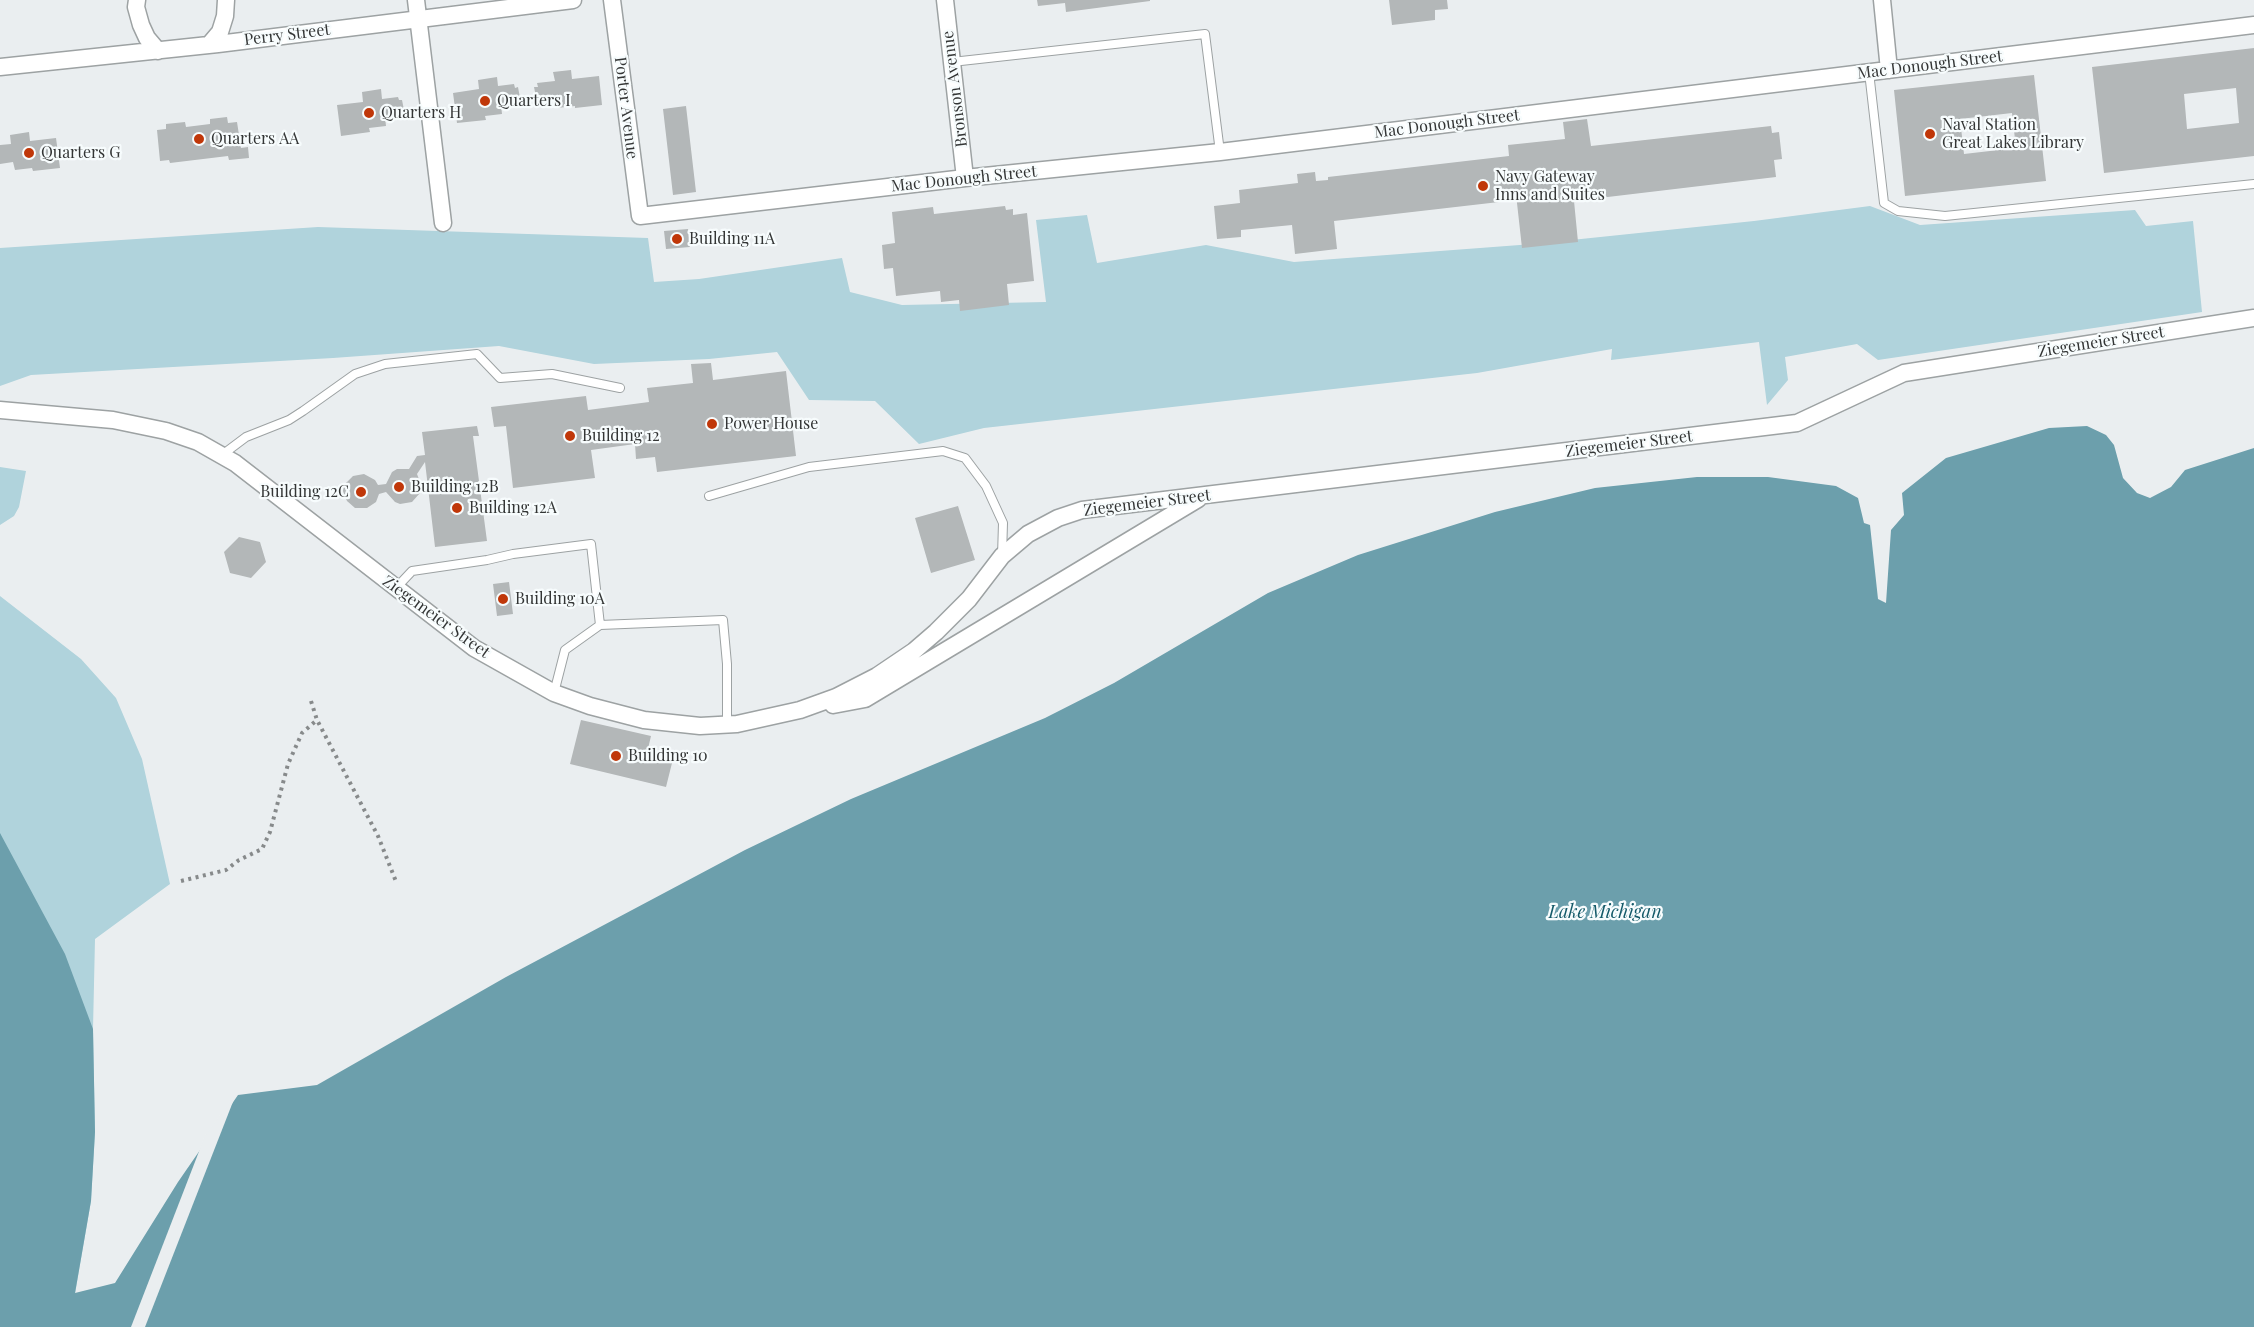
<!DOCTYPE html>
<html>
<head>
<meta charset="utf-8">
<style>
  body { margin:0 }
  canvas { display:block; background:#eaeef0 }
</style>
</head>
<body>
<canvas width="2254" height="1327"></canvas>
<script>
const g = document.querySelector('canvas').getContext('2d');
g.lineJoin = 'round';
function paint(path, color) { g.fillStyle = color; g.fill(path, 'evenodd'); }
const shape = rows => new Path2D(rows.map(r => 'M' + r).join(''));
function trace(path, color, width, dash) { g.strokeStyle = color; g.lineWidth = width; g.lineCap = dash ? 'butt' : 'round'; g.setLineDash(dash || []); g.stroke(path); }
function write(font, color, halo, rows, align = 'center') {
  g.font = font + ' "Playfair Display",serif'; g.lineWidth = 4.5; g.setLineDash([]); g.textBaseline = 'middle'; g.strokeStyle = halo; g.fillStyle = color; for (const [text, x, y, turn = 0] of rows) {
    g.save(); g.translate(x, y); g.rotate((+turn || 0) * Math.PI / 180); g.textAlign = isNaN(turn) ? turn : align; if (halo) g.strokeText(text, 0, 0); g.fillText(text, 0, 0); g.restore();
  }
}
paint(shape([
  [1870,206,1920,225,2135,210,2146,226,2193,221,2202,312,1878,360,1857,344,1785,357,1788,380,1767,405,1759,342,1611,360,1612,349,1477,373,984,428,919,444,875,401,809,400,777,352,709,359,594,364,499,346,333,358,31,375,0,386,0,248,318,227,648,238,654,282,699,279,842,258,850,292,902,305,1046,302,1036,220,1087,215,1097,263,1206,245,1294,262,1533,244,1754,221],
  [0,467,26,471,19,507,14,516,0,525],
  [0,596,81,659,116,698,142,759,170,884,95,939,93,1029,95,1132,91,1201,75,1294,0,1327]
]), '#b0d3dc');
paint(shape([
  [2087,426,2106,435,2114,445,2123,478,2137,493,2150,498,2171,487,2185,470,2254,448,2254,1327,0,1327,0,833,65,954,93,1029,95,1132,91,1201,75,1293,115,1283,178,1182,238,1095,317,1085,506,977,745,850,851,799,1045,718,1114,683,1268,593,1358,555,1495,512,1595,488,1697,477,1768,477,1836,486,1858,498,1864,523,1870,525,1878,599,1886,603,1891,530,1904,515,1902,493,1946,458,2049,428]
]), '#6c9fac');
paint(shape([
  [236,1094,145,1327,131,1327,205,1136]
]), '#eaeef0');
paint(shape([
  [1037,0,1150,0,1150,1,1066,12,1065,3,1038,6],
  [1389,0,1447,0,1448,9,1435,10,1435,20,1392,25],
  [2254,48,2254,156,2104,173,2092,67],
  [2236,88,2239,123,2187,129,2184,94],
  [571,70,572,79,599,76,602,105,575,108,575,106,557,108,556,100,540,102,539,97,536,97,534,87,538,87,537,83,555,81,553,72],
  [2034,75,2046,181,1905,196,1894,90],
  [2012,113,2016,148,1964,154,1960,119],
  [497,77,498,86,514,84,515,88,518,87,520,98,516,99,516,103,501,105,502,114,485,116,486,120,457,123,453,93,479,89,478,80],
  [381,89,382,99,398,97,399,100,402,100,404,110,400,111,401,115,385,117,386,126,369,128,370,132,341,136,337,105,363,102,362,92],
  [686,106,696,192,673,195,663,109],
  [227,117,228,123,237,122,241,148,248,147,249,158,229,160,228,156,170,163,169,160,160,161,157,130,166,129,166,124,185,122,186,127,210,124,210,119],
  [1587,119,1591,146,1771,126,1772,133,1779,132,1782,159,1774,160,1776,177,1574,201,1578,242,1522,248,1516,194,1498,196,1499,202,1334,221,1337,249,1295,254,1292,225,1241,230,1241,237,1217,239,1214,206,1240,203,1239,190,1298,183,1297,174,1315,172,1316,181,1328,180,1328,177,1509,156,1508,145,1565,139,1563,122],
  [29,132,30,141,56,138,60,168,33,171,32,168,15,170,13,162,0,164,0,145,11,144,10,135],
  [1005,206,1006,210,1013,209,1013,215,1027,213,1034,281,1007,284,1009,305,960,311,959,300,941,302,940,291,896,296,893,268,884,269,882,245,895,243,892,212,933,207,934,214],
  [688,229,690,247,666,249,664,231],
  [711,363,713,380,786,371,796,456,657,472,655,457,636,459,635,444,591,450,595,478,513,488,506,426,494,427,491,407,586,396,588,410,649,402,647,388,693,383,691,364],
  [477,426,479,436,473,436,487,541,435,547,425,462,417,474,420,482,420,493,412,502,400,504,395,502,386,492,379,494,376,502,367,508,355,508,347,501,343,491,344,485,353,476,364,474,375,480,378,485,386,484,392,472,397,469,409,469,417,456,425,455,422,432],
  [958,506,975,560,931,573,915,518],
  [239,537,260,542,266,562,251,578,230,573,224,552],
  [509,582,513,614,497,616,493,584],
  [581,720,651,736,647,753,673,759,666,787,570,764]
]), '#b3b7b8');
const lane = shape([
  [952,62,1205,34,1220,152],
  [1869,72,1884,203,1898,211,1945,216,2254,184],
  [222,455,246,437,289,420,303,411,355,374,385,364,477,354,500,378,552,374,620,388],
  [709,496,809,467,943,451,965,458,986,486,1003,523,1002,556],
  [396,588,412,571,487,560,513,554,591,544,600,625,723,620,727,664,727,724],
  [554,693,565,650,600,625]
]);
const street = shape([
  [137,0,136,7,141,25,147,38,158,51],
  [416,0,443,223],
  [612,0,640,216,965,178,1220,152,2254,25],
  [945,0,965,178],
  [1882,0,1889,70],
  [209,45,220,32,225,16,226,0],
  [0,67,218,44,573,0],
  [0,410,113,420,166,431,198,442,235,463,474,648,554,693,590,706,644,720,700,726,737,724,800,710,836,697,877,676,914,651,936,632,969,599,1002,556,1028,534,1058,518,1082,510,1797,423,1904,373,2254,318],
  [833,705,865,699,1198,499]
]);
trace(lane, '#9da2a3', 10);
trace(street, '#9da2a3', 19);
trace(shape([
  [311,701,317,720,378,836,397,884],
  [181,881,226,870,239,860,262,849,270,832,288,764,302,733,317,720]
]), '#878a8b', 4, [3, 4.5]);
trace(lane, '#fff', 8);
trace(street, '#fff', 16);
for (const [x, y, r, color] of [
  [485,101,6,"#c03709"],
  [369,113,6,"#c03709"],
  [1930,134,6,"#c03709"],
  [199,139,6,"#c03709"],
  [29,153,6,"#c03709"],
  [1483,186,6,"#c03709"],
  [677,239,6,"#c03709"],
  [712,424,6,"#c03709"],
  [570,436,6,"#c03709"],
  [399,487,6,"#c03709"],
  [361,492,6,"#c03709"],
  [457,508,6,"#c03709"],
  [503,599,6,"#c03709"],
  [616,756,6,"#c03709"]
]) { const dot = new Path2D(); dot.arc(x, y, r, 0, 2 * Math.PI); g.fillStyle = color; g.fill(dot); trace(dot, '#f7fcfd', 2); }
write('16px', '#333535', '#f7fcfd', [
  ["Perry Street",287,35,-7],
  ["Mac Donough Street",1930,65,-7],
  ["Bronson Avenue",955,89,-97],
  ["Porter Avenue",626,108,83],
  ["Mac Donough Street",1447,124,-7],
  ["Mac Donough Street",964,179,-6],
  ["Ziegemeier Street",2101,342,-9],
  ["Ziegemeier Street",1629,444,-7],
  ["Ziegemeier Street",1147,503,-7],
  ["Ziegemeier Street",436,617,36]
]);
write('16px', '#333535', '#f7fcfd', [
  ["Quarters I",497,101],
  ["Quarters H",381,113],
  ["Naval Station",1942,125],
  ["Great Lakes Library",1942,143],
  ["Quarters AA",211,139],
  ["Quarters G",41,153],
  ["Navy Gateway",1495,177],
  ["Inns and Suites",1495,195],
  ["Building 11A",689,239],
  ["Power House",724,424],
  ["Building 12",582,436],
  ["Building 12B",411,487],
  ["Building 12C",349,492,"right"],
  ["Building 12A",469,508],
  ["Building 10A",515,599],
  ["Building 10",628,756]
], 'left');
write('italic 18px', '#145a69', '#f7fcfd', [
  ["Lake Michigan",1605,912]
]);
</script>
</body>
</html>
